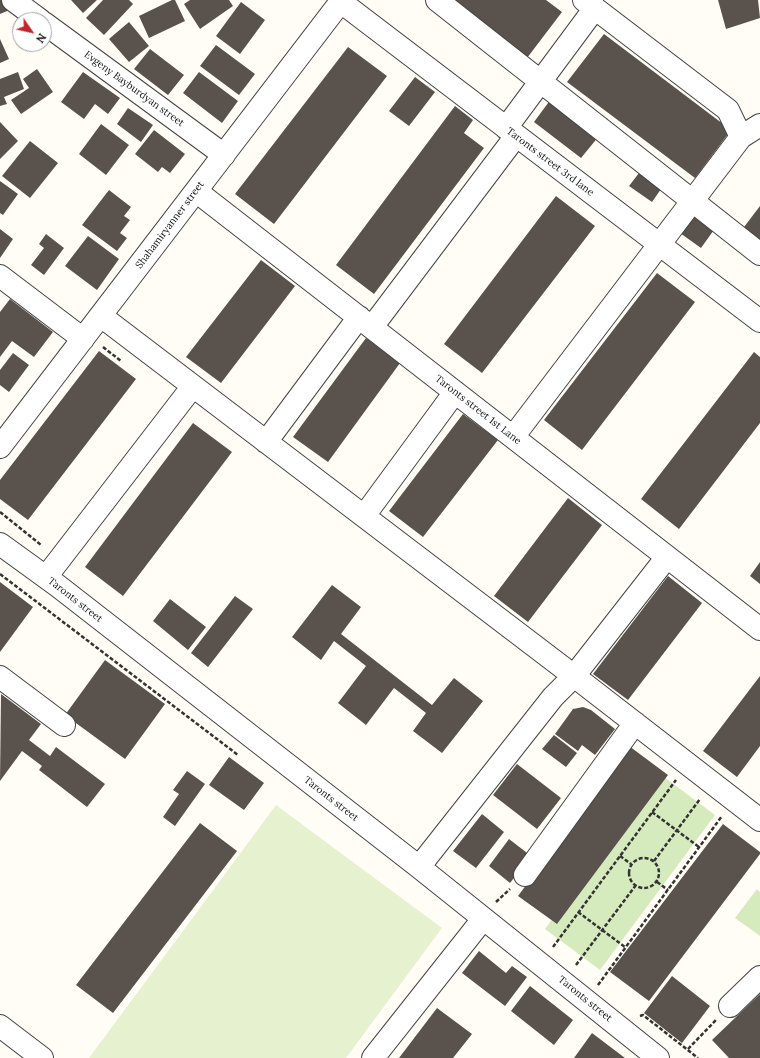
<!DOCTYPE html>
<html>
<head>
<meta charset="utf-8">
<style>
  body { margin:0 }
  #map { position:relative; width:760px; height:1058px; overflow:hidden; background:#fffdf5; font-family:Lora,serif }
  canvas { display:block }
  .north { position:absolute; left:12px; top:12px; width:40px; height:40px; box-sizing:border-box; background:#fff; border:1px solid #a0a0a0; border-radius:50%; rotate:124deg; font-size:11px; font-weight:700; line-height:16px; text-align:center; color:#111 }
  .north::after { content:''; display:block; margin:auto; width:14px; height:18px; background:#c4262e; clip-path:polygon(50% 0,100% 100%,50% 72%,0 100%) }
</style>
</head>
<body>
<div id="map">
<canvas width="760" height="1058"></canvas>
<div class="north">N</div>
</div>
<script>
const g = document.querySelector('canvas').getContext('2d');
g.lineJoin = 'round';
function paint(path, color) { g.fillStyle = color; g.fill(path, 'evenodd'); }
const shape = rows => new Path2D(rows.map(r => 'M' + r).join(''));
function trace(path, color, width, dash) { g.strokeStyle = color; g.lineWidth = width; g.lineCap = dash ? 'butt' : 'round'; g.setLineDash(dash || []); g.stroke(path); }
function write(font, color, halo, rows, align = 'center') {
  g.font = font + ' Lora,serif'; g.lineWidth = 4; g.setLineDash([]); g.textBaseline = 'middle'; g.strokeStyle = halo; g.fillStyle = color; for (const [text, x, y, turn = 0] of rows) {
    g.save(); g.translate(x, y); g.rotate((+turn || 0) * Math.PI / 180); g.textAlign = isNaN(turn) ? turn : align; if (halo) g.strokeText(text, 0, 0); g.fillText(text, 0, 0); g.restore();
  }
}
paint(shape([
  [660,774,715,815,600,970,545,929],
  [757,889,760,892,760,936,735,918]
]), '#d5ebbd');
paint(shape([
  [276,805,442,928,346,1058,89,1058]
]), '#e6f2cf');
paint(shape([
  [0,0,1,0,12,9,0,14],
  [71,0,97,0,83,13],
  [103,0,129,0,133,4,104,35,86,18],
  [172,0,175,0,185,21,149,38,139,16],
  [190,0,229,0,233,6,200,29,184,4],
  [450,0,546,0,562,12,527,58],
  [718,0,758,0,760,18,726,29],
  [241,2,265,20,240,54,216,36],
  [129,22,149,46,129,62,109,39],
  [604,34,731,130,695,178,567,82],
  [0,39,9,59,0,63],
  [216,45,255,74,239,95,200,66],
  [348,47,387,76,274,224,235,194],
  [150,49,184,75,168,95,134,69],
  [37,69,53,92,21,114,11,100,29,88,23,79],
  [18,72,24,89,4,97,7,104,0,106,0,79],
  [83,72,120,98,108,114,95,104,84,119,61,102],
  [199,72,238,101,222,123,183,93],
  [415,77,435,92,409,126,389,111],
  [551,99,599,136,581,158,534,122],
  [455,106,473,120,464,133,484,148,374,294,336,265],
  [128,108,153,125,141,142,117,124],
  [0,122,18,141,0,159],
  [101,124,129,145,106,175,79,154],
  [154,130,185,154,170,173,162,167,158,172,135,154],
  [30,141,58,163,30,198,2,176],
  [639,173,661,189,652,202,629,186],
  [0,181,18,194,3,215,0,213],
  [109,190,131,207,124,216,130,220,120,233,127,238,117,251,82,225],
  [556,196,595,226,482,373,444,344],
  [760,206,760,245,741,231],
  [696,211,716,227,701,248,680,233],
  [0,229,13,239,0,258],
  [46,234,64,248,44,275,31,265,44,248,39,244],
  [88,236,119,259,97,290,65,266],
  [261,260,295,286,221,383,186,357],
  [657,273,695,302,582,450,544,420],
  [10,299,53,332,34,357,12,341,0,357,0,312],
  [366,338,400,363,328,462,293,437],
  [99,351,136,379,28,520,0,499,0,480],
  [754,352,760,357,760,423,679,529,641,499],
  [13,353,29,365,9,392,0,385,0,370],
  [463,414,498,440,423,537,389,511],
  [193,423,232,452,123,596,85,567],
  [568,498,602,525,528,622,494,596],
  [760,562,760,584,750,576],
  [668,576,702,603,628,700,593,674],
  [0,582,33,607,0,652],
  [332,585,361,607,341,634,432,705,454,678,483,701,442,753,413,731,426,713,394,688,366,725,338,703,366,666,334,641,321,660,292,637],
  [235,596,253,609,208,667,191,653],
  [170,599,206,627,188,650,153,621],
  [105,660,165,704,125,759,65,715],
  [760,676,760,746,737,777,703,751],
  [1,694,41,724,29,740,50,756,56,747,105,784,87,807,39,770,42,766,22,751,0,781],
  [583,707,591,710,615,729,595,755,582,745,578,751,555,734,573,709],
  [554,735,577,753,566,767,542,749],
  [629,746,668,775,557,924,518,896],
  [229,757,264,783,244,810,209,785],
  [517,764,561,798,537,829,493,795],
  [187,771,205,784,175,826,163,817,179,794,173,790],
  [482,814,504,832,476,868,453,851],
  [200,823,237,851,113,1013,76,985],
  [723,824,760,852,760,854,649,1001,610,972],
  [509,839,531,856,510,883,489,866],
  [479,951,506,973,512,966,527,977,505,1006,462,973],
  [672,976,710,1006,682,1043,644,1013],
  [530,986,573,1020,554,1045,511,1011],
  [760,994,760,1058,729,1058,712,1040],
  [437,1008,472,1034,453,1058,399,1058],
  [592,1033,625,1058,574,1058]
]), '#5a524d');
const minor = shape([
  [13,0,40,20],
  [437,0,760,254],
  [584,0,728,110,741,137],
  [341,2,760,321],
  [44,23,224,155],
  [506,128,595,8],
  [196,191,760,629],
  [0,276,83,339],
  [101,316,574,676,760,820],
  [372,327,516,136],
  [513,437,741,137,760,125],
  [266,442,359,317],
  [0,447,342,0],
  [364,516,455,392],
  [0,544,58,586,419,867,658,1058],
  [46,577,193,386],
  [0,677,64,725],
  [419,867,553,697,574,676,667,557],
  [525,875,635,723],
  [730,1006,760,977],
  [0,1026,42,1058],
  [373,1058,483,919]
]);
trace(minor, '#444', 24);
trace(shape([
  [103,347,121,361],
  [0,512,41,545],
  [0,574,238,755],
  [652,812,699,847],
  [620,856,631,864],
  '629 873a15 15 0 1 1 30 0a15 15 0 1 1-30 0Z',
  [654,861,700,799],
  [657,882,668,890],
  [496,902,510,889],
  [578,912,625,947],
  [553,947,676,780],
  [576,965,636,885],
  [598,985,722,816],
  [640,1016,643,1015,698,1058],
  [688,1049,716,1020]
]), '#333', 2.5, [4, 2]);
trace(minor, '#fff', 22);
write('10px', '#111', '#fff', [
  ["Evgeny Bayburdyan street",134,89,36],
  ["Taronts street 3rd lane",550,162,37],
  ["Shahamiryanner street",170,225,-53],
  ["Taronts street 1st Lane",478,410,38],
  ["Taronts street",75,600,38],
  ["Taronts street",331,799,38],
  ["Taronts street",585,999,39]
]);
</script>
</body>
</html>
